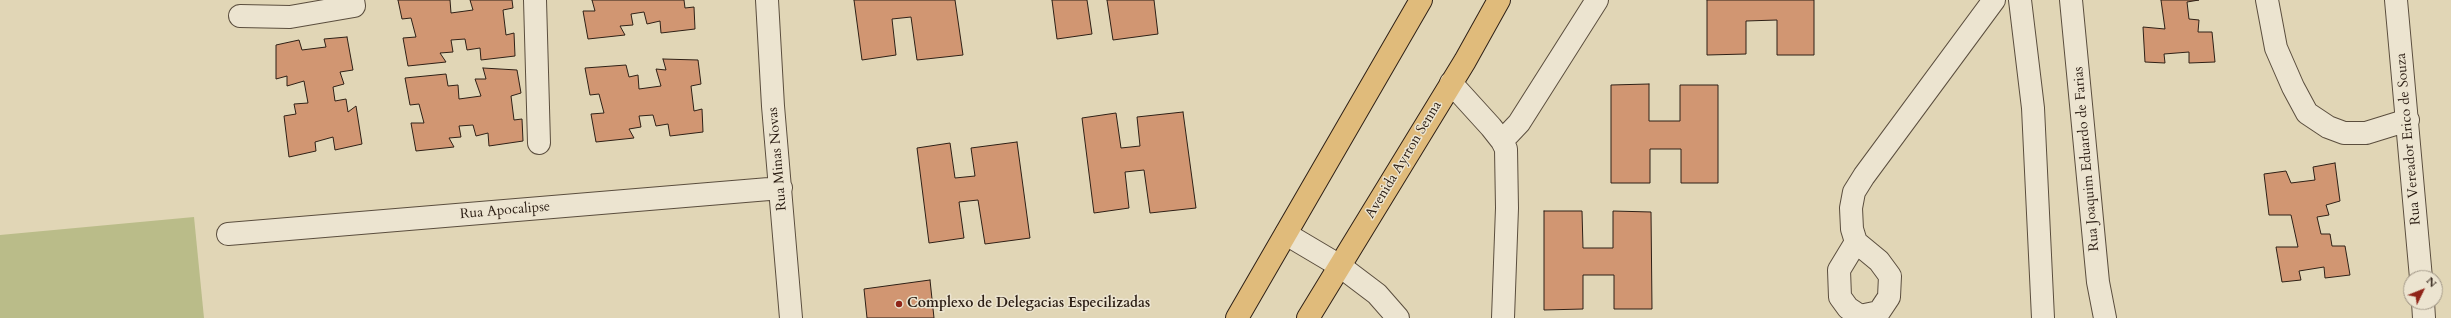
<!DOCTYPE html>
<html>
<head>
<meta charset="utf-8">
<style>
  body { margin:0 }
  #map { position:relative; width:2451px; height:318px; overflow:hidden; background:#e1d6b6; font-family:Cardo,serif }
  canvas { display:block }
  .north { position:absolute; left:2403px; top:270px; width:40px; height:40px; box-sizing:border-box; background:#ece4d0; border:1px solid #a09686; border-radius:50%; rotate:47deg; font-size:11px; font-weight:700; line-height:16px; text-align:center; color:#2e2016 }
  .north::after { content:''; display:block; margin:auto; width:14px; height:18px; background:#8f2418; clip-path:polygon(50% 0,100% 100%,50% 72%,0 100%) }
</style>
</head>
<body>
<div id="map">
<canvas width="2451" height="318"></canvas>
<div class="north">N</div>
</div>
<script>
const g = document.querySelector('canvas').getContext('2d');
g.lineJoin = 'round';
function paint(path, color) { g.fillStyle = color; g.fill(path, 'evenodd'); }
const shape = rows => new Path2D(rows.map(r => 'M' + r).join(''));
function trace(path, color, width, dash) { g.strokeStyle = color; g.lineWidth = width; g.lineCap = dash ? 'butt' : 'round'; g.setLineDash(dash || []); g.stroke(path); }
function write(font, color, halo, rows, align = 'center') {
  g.font = font + ' Cardo,serif'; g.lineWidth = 3; g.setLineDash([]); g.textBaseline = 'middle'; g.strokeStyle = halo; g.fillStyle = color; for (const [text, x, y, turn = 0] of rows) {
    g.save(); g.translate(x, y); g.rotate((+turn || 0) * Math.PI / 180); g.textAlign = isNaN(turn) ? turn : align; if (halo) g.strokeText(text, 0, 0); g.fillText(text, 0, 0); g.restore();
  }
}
paint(shape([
  [194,217,204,318,0,318,0,235]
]), '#babc89');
const building = shape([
  [398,0,450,0,451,13,473,10,470,0,512,0,513,8,503,10,506,35,514,33,515,56,481,60,480,48,467,50,465,39,451,40,453,52,440,53,446,62,408,66,403,38,416,37,411,18,402,19,398,0],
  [592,0,684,0,685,8,694,7,695,29,661,33,660,21,647,24,644,12,631,14,633,25,620,26,625,35,588,39,583,11,595,11,592,0],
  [854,0,955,0,963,55,917,60,911,17,892,19,896,55,862,60,854,0],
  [1052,0,1087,0,1092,34,1057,39,1052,0],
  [1107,0,1154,0,1158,34,1113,40,1107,0],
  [1707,0,1814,0,1814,55,1777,55,1777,20,1746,21,1746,54,1707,55,1707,0],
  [2161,0,2199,0,2187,2,2189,19,2199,20,2198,32,2212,32,2215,62,2189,63,2189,52,2164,54,2165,63,2145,62,2143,27,2165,29,2161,0],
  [347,37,353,70,340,72,344,84,333,87,335,101,346,99,348,112,356,106,362,144,335,150,333,137,315,142,316,151,289,157,284,116,296,114,294,104,308,103,304,81,287,86,287,76,276,79,276,45,299,40,302,50,326,47,324,39,347,37],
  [663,59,698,60,701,84,691,86,694,111,702,109,703,132,670,136,668,124,656,126,653,115,639,116,641,127,629,129,634,138,596,142,591,114,604,113,599,94,590,95,585,68,626,65,629,77,638,75,639,89,661,86,656,69,666,70,663,59],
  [483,68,517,70,521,93,511,96,514,120,522,119,523,141,489,146,488,133,476,136,473,125,459,126,461,137,449,138,454,147,416,151,411,123,424,123,419,104,410,105,405,78,446,74,448,86,458,85,459,99,481,96,475,79,486,79,483,68],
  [1649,84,1649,121,1680,121,1680,85,1718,85,1718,183,1681,183,1681,149,1650,149,1650,183,1611,183,1611,85,1649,84],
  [1183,112,1196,208,1150,213,1144,170,1125,172,1129,208,1094,213,1082,118,1116,113,1121,148,1140,146,1137,117,1183,112],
  [1017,142,1030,238,985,244,978,200,959,202,964,238,929,243,917,148,950,143,955,178,975,176,971,148,1017,142],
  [2335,163,2340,201,2326,205,2329,215,2317,217,2321,234,2330,234,2332,246,2345,246,2350,275,2325,278,2324,267,2299,271,2301,280,2282,282,2276,247,2298,247,2291,215,2269,215,2264,174,2286,171,2291,183,2315,180,2313,167,2335,163],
  [1544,211,1582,211,1583,248,1613,248,1613,211,1651,212,1652,309,1614,309,1614,275,1583,275,1583,309,1544,310,1544,211],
  [930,280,934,318,867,318,864,289,930,280]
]);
paint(building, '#d19672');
trace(building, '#2e2016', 1);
const minor = shape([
  [535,0,539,143],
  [767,0,773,106,791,318],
  [2020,0,2033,108,2043,318],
  [2071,0,2098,282,2105,318],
  [2267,0,2276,48,2293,87,2307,113,2328,127,2344,133,2366,133,2408,120],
  [2396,0,2421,278],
  [240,16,290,17,354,6,353,0],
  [1451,83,1491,127,1502,141,1506,149,1507,208,1503,318],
  [1502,141,1519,123,1597,0],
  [228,234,781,188],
  [1286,234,1340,266,1377,294,1398,318],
  [1856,242,1839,270,1840,297,1848,308,1860,316,1879,312,1889,297,1890,276,1879,261,1856,242,1852,229,1851,208,1854,192,1864,176,1994,0],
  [2423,302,2424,318]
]);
const major = shape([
  [1237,318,1421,0],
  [1308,318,1465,61,1499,0]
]);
trace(minor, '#5b4e3e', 24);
trace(major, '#2e2016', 24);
trace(minor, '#ece4d0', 22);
trace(major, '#e0bb7b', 22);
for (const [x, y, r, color] of [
  [899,304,4,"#8f2418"]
]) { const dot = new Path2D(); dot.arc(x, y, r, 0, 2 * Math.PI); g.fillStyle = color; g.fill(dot); trace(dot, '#ece4d0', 1.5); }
write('14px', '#2e2016', '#ece4d0', [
  ["Rua Vereador Erico de Souza",2409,139,-95],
  ["Rua Minas Novas",778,159,-95],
  ["Rua Joaquim Eduardo de Farias",2087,159,-95],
  ["Avenida Ayrton Senna",1404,160,-59],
  ["Rua Apocalipse",505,211,-5]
]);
write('bold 14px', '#2e2016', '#ece4d0', [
  ["Complexo de Delegacias Especilizadas",907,304]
], 'left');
</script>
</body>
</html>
